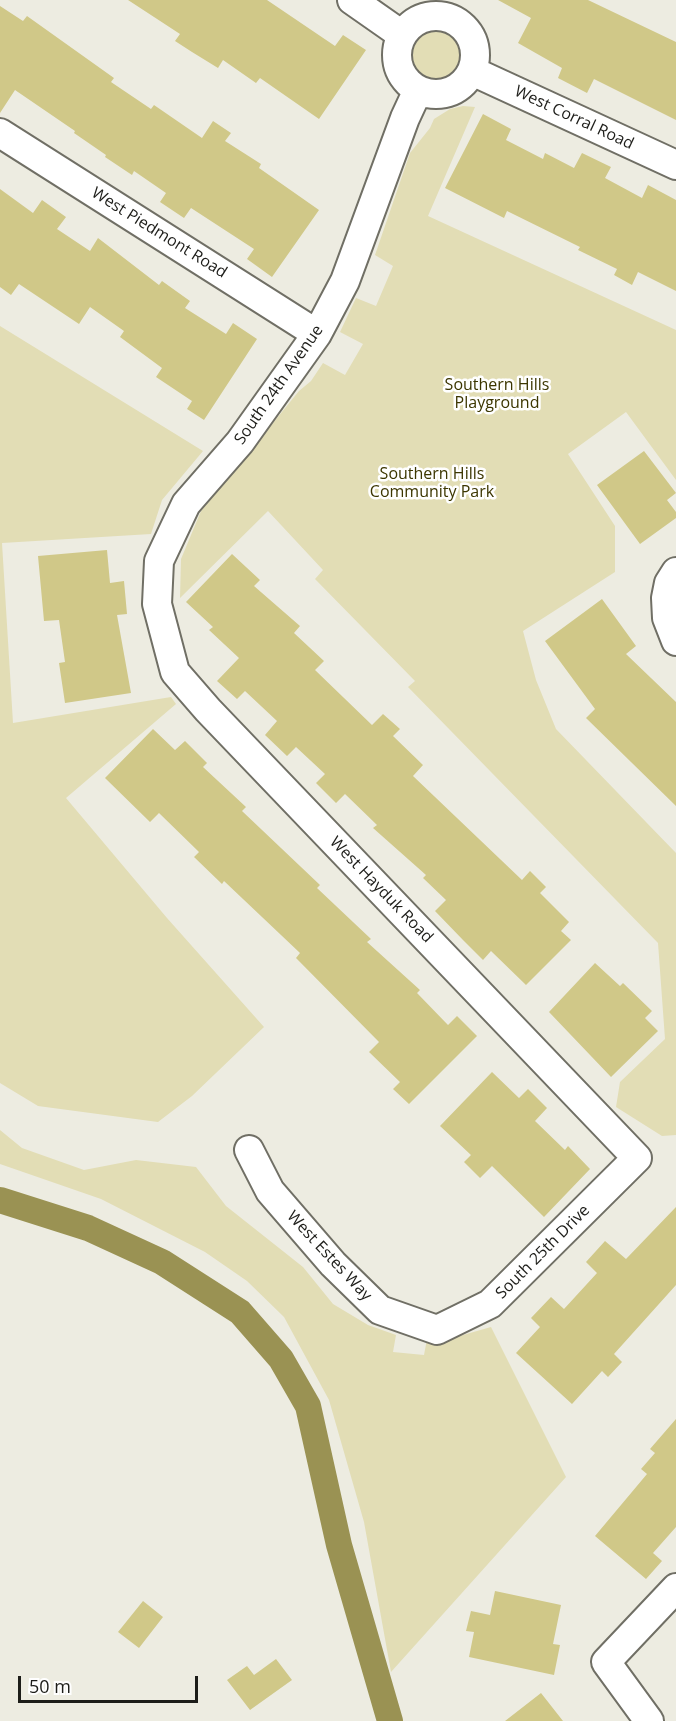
<!DOCTYPE html>
<html>
<head>
<meta charset="utf-8">
<style>
  body { margin:0 }
  #map { position:relative; width:676px; height:1721px; overflow:hidden; background:#edece1; font-family:"Open Sans",sans-serif }
  canvas { display:block }
  .scale { position:absolute; left:18px; top:1676px; width:180px; height:27px; box-sizing:border-box; border:3px solid #1d1d19; border-top:0; padding-left:8px; font-size:18px; line-height:21px; white-space:nowrap; color:#1d1d19; -webkit-text-stroke:4px #fff; paint-order:stroke }
</style>
</head>
<body>
<div id="map">
<canvas width="676" height="1721"></canvas>
<div class="scale">50 m</div>
</div>
<script>
const g = document.querySelector('canvas').getContext('2d');
g.lineJoin = 'round';
function paint(path, color) { g.fillStyle = color; g.fill(path, 'evenodd'); }
const shape = rows => new Path2D(rows.map(r => 'M' + r).join(''));
function trace(path, color, width, dash) { g.strokeStyle = color; g.lineWidth = width; g.lineCap = dash ? 'butt' : 'round'; g.setLineDash(dash || []); g.stroke(path); }
function write(font, color, halo, rows, align = 'center') {
  g.font = font + ' "Open Sans",sans-serif'; g.lineWidth = 5; g.setLineDash([]); g.textBaseline = 'middle'; g.strokeStyle = halo; g.fillStyle = color; for (const [text, x, y, turn = 0] of rows) {
    g.save(); g.translate(x, y); g.rotate((+turn || 0) * Math.PI / 180); g.textAlign = isNaN(turn) ? turn : align; if (halo) g.strokeText(text, 0, 0); g.fillText(text, 0, 0); g.restore();
  }
}
paint(shape([
  '397 55a39 39 0 1 1 78 0a39 39 0 1 1-78 0Z',
  [463,106,475,107,428,216,676,330,676,480,626,412,568,454,615,526,615,572,523,631,536,680,556,729,676,853,676,1135,662,1136,616,1107,620,1082,665,1039,658,943,408,687,415,681,315,579,323,570,268,511,180,598,181,559,201,511,299,391,311,381,323,363,345,375,363,344,340,332,356,298,376,306,393,266,375,255,410,153,430,128,434,119,450,109],
  [0,326,203,451,162,500,151,534,2,543,13,723,171,697,176,704,66,798,167,918,264,1027,192,1096,158,1122,38,1106,0,1083],
  [0,1130,22,1148,84,1170,136,1160,196,1167,226,1206,303,1267,333,1304,368,1325,396,1335,393,1352,424,1355,427,1339,456,1337,491,1327,566,1477,391,1672,364,1522,329,1400,284,1317,247,1281,205,1252,101,1199,0,1164]
]), '#e2ddb5');
trace(shape([
  [0,1200,88,1228,162,1262,240,1312,281,1359,308,1406,339,1545,390,1721]
]), '#9a9253', 26);
paint(shape([
  [128,0,267,0,335,46,343,35,366,50,319,119,260,78,256,83,223,60,218,68,192,52,175,41,180,34],
  [498,0,588,0,676,42,676,120,594,79,587,93,558,78,562,68,518,43,531,18],
  [0,6,23,21,27,16,114,78,111,82,151,109,154,105,202,138,213,121,231,133,225,141,261,164,259,168,319,210,272,277,247,259,254,249,191,208,184,218,160,202,166,193,134,171,132,175,105,157,106,155,74,133,75,131,15,90,0,113],
  [483,114,511,129,506,140,543,159,545,153,574,168,582,153,611,167,605,178,642,198,648,185,676,200,676,291,638,272,632,285,614,275,617,269,578,250,580,247,507,211,504,218,445,188],
  [0,189,33,213,42,200,66,217,57,229,90,251,98,238,159,285,162,281,190,301,185,308,226,334,233,323,257,339,204,420,187,409,192,401,156,377,162,368,120,337,124,331,90,307,79,324,19,284,11,295,0,287],
  [644,451,676,493,667,500,676,512,676,518,640,544,597,485],
  [107,550,110,583,124,581,127,614,117,615,131,693,65,703,59,663,65,662,59,620,44,621,38,556],
  [232,554,260,580,254,586,300,626,294,633,324,661,315,670,372,725,383,714,400,729,393,736,423,765,413,776,522,880,530,871,546,887,540,893,569,922,561,931,571,940,526,985,491,951,483,960,463,940,435,911,446,900,423,878,426,875,373,828,377,825,345,794,336,803,316,783,325,774,296,747,287,756,265,735,277,721,245,691,237,699,217,681,239,658,209,630,213,627,186,602],
  [602,599,636,646,626,654,676,702,676,806,586,718,595,709,545,641],
  [153,729,175,750,185,741,207,763,203,767,246,807,242,811,320,885,317,888,371,939,367,942,420,990,417,993,448,1025,457,1016,477,1036,409,1104,393,1089,400,1082,369,1052,379,1042,296,958,300,953,224,881,222,884,194,857,199,852,159,813,150,822,105,778],
  [595,963,620,986,623,983,652,1011,645,1018,658,1031,611,1077,549,1012],
  [492,1072,519,1098,528,1089,547,1108,535,1121,565,1150,568,1146,590,1169,544,1217,492,1166,480,1178,464,1162,471,1155,440,1126],
  [676,1207,676,1285,614,1354,622,1362,608,1377,602,1371,572,1404,516,1353,540,1327,531,1318,551,1297,564,1309,597,1273,586,1262,605,1241,626,1259],
  [676,1419,676,1527,653,1553,662,1561,646,1579,595,1536,647,1474,641,1469,655,1453,650,1449],
  [495,1591,561,1605,553,1644,560,1645,554,1675,469,1657,474,1632,466,1631,471,1611,490,1615],
  [143,1601,163,1617,139,1648,118,1632],
  [276,1659,292,1680,250,1710,227,1680,247,1666,254,1675],
  [541,1693,563,1721,505,1721]
]), '#d0c888');
const minor = shape([
  [352,0,402,35],
  '397 55a39 39 0 1 1 78 0a39 39 0 1 1-78 0Z',
  [472,71,676,165],
  [0,133,317,334],
  [676,572,669,583,666,598,667,618,676,641],
  [249,1150,270,1191,333,1264,380,1310,437,1330,490,1304,637,1158,208,710,175,672,157,604,159,561,186,504,240,442,317,334,345,281,405,118,418,90],
  [649,1721,606,1662,676,1588]
]);
trace(minor, '#706f65', 32);
trace(minor, '#fff', 28);
write('16px', '#1d1d19', '#fff', [
  ["West Corral Road",574,118,25],
  ["West Piedmont Road",159,233,32],
  ["South 24th Avenue",279,385,-55],
  ["West Hayduk Road",381,890,46],
  ["South 25th Drive",543,1252,-45],
  ["West Estes Way",329,1256,47]
]);
write('16px', '#3c3600', '#fff', [
  ["Southern Hills",497,385],
  ["Playground",497,403],
  ["Southern Hills",432,474],
  ["Community Park",432,492]
]);
</script>
</body>
</html>
